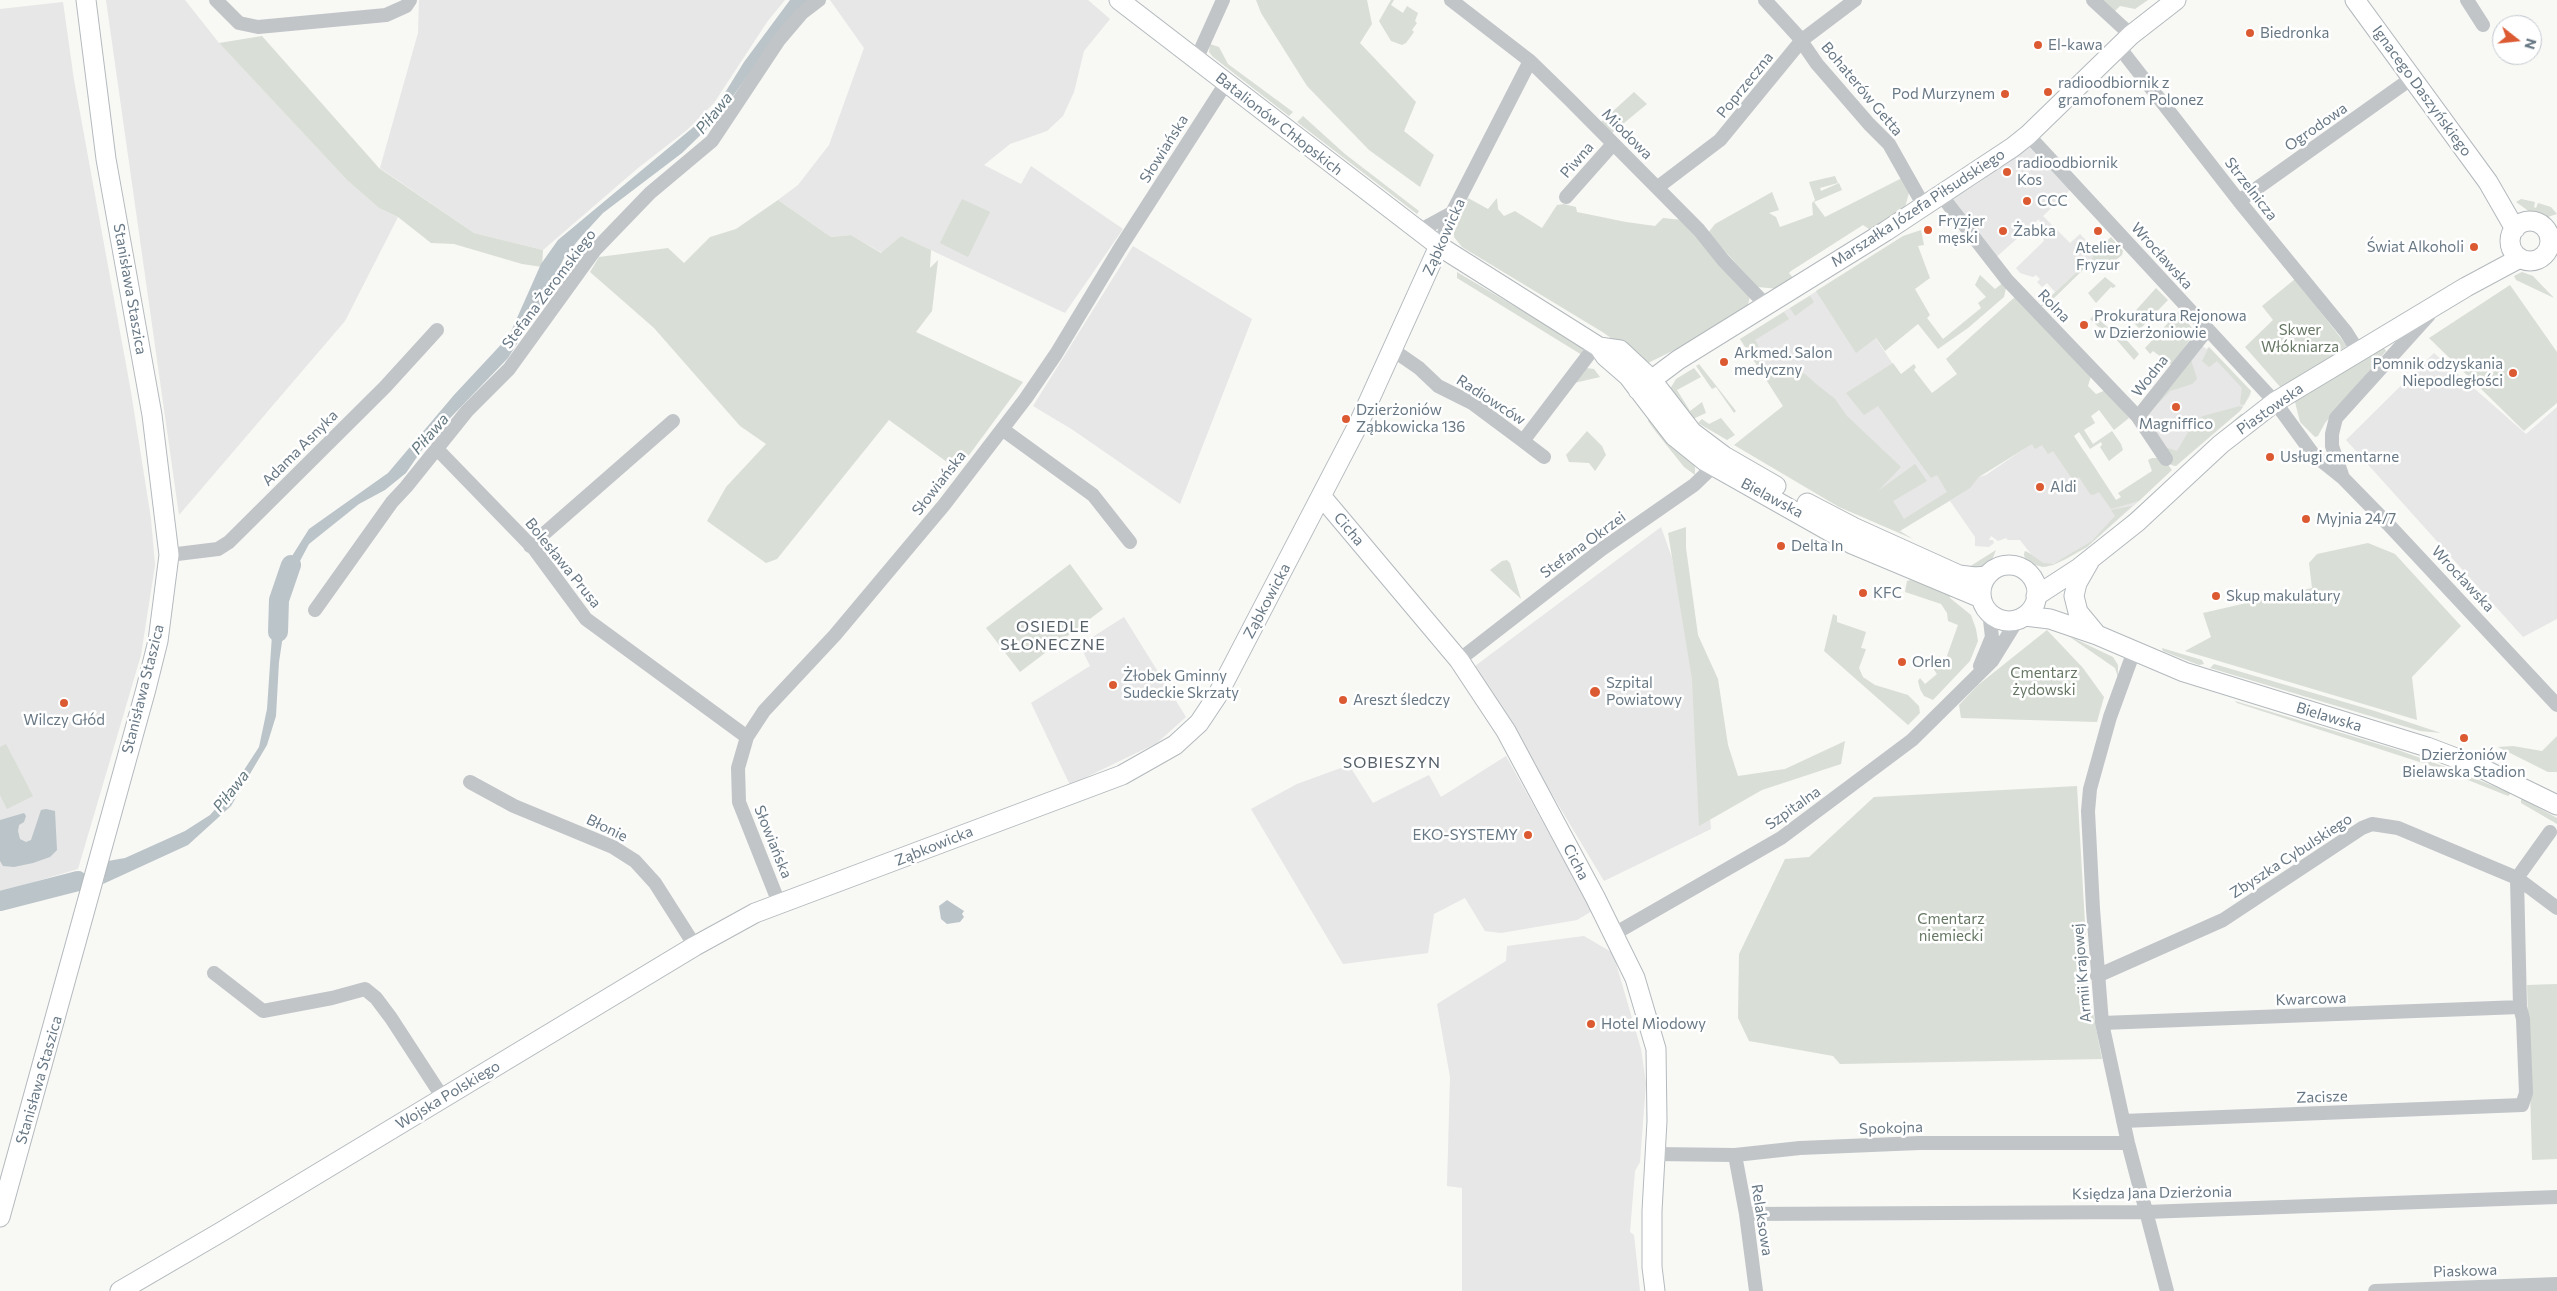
<!DOCTYPE html>
<html>
<head>
<meta charset="utf-8">
<style>
  body { margin:0 }
  #map { position:relative; width:2557px; height:1291px; overflow:hidden; background:#f8f8f5; font-family:Commissioner,sans-serif }
  canvas { display:block }
  .north { position:absolute; left:2492px; top:15px; width:50px; height:50px; box-sizing:border-box; background:#fff; border:1px solid #c3c9ce; border-radius:50%; rotate:106deg; font-size:14px; font-weight:700; line-height:20px; text-align:center; color:#687885 }
  .north::after { content:''; display:block; margin:auto; width:18px; height:22px; background:#db5a32; clip-path:polygon(50% 0,100% 100%,50% 72%,0 100%) }
</style>
</head>
<body>
<div id="map">
<canvas width="2557" height="1291"></canvas>
<div class="north">N</div>
</div>
<script>
const g = document.querySelector('canvas').getContext('2d');
g.lineJoin = 'round';
function paint(path, color) { g.fillStyle = color; g.fill(path, 'evenodd'); }
const shape = rows => new Path2D(rows.map(r => 'M' + r).join(''));
function trace(path, color, width, dash) { g.strokeStyle = color; g.lineWidth = width; g.lineCap = dash ? 'butt' : 'round'; g.setLineDash(dash || []); g.stroke(path); }
function write(font, color, halo, rows, align = 'center') {
  g.font = font + ' Commissioner,sans-serif'; g.lineWidth = 5; g.setLineDash([]); g.textBaseline = 'middle'; g.strokeStyle = halo; g.fillStyle = color; for (const [text, x, y, turn = 0] of rows) {
    g.save(); g.translate(x, y); g.rotate((+turn || 0) * Math.PI / 180); g.textAlign = isNaN(turn) ? turn : align; if (halo) g.strokeText(text, 0, 0); g.fillText(text, 0, 0); g.restore();
  }
}
paint(shape([
  [106,0,185,0,219,43,347,180,379,208,398,217,345,321,179,515],
  [419,0,785,0,767,22,714,103,687,130,638,168,543,250,474,233,380,168,418,33],
  [830,0,1088,0,1110,19,1084,51,1074,92,1063,116,1047,131,1010,144,984,165,1021,184,1031,166,1123,229,1065,313,901,236,882,253,851,235,831,237,778,200,798,185,829,145,864,48],
  [63,2,74,80,131,392,151,519,155,565,141,655,78,869,0,892,0,9],
  [2029,147,2070,190,2043,216,2070,243,2080,234,2096,251,2092,258,2055,292,2047,283,2042,287,2037,282,2040,279,2036,275,2033,277,2020,273,2016,268,2044,241,2039,219,1993,260,1951,199,1977,184,2023,148],
  [1133,246,1252,319,1180,504,1073,430,1033,406],
  [1836,279,1973,484,1979,477,1986,475,2050,431,2085,452,2119,505,2139,501,2087,547,2046,567,2032,564,2025,559,2024,551,2031,554,2020,540,2008,540,2006,538,1998,541,1991,536,1989,540,1993,540,1994,543,1989,547,1975,546,1975,537,1950,501,1899,531,1792,420,1740,339],
  [2201,344,2206,349,2209,347,2251,391,2250,396,2240,411,2174,466,2142,418],
  [2434,353,2526,434,2557,407,2557,619,2523,637,2346,440],
  [1661,527,1672,558,1702,718,1711,829,1604,881,1475,666],
  [1124,617,1186,717,1157,743,1070,785,1031,703,1090,666,1080,645],
  [1506,756,1592,911,1577,920,1501,933,1485,931,1465,898,1434,914,1428,953,1343,964,1251,809,1297,784,1349,765,1373,803,1429,775,1441,797],
  [1584,936,1613,953,1641,1049,1646,1083,1640,1162,1635,1171,1630,1232,1634,1235,1640,1291,1462,1291,1462,1188,1447,1186,1450,1077,1437,1004,1506,961,1507,946]
]), '#e6e7e6');
paint(shape([
  [1256,0,1367,0,1372,24,1360,43,1416,102,1404,131,1434,155,1420,187,1369,150,1307,86,1261,13],
  [1391,0,1394,0,1391,5,1403,13,1407,6,1418,13,1415,21,1417,23,1412,30,1414,32,1406,43,1402,45,1391,41,1379,21],
  [2097,0,2148,0,2135,9,2120,6,2112,14],
  [262,36,379,168,474,233,543,250,542,267,522,264,454,244,431,243,398,217,379,208,347,180,219,43],
  [1210,44,1219,47,1228,64,1293,112,1289,116,1213,57,1209,52],
  [1634,92,1647,104,1612,133,1601,122],
  [1303,116,1345,154,1419,211,1417,214,1297,122],
  [1835,176,1838,183,1820,188,1821,191,1839,183,1842,190,1814,202,1825,217,1902,178,1909,193,1905,207,1872,231,1863,225,1791,271,1789,273,1794,279,1778,289,1758,287,1708,233,1715,224,1772,192,1779,210,1769,213,1776,217,1780,227,1813,215,1812,203,1815,200,1809,182],
  [1468,198,1488,209,1497,198,1498,209,1504,216,1515,211,1542,228,1557,205,1564,204,1576,207,1577,212,1626,222,1655,226,1663,218,1683,220,1750,297,1747,308,1715,330,1646,364,1604,333,1462,247,1454,237,1454,232],
  [962,199,990,212,968,257,940,243],
  [2521,199,2535,202,2534,207,2536,208,2538,203,2551,207,2557,214,2545,218,2534,215,2516,202],
  [778,200,831,237,851,235,881,253,901,236,931,250,930,268,938,260,932,311,916,332,1023,382,958,470,889,420,777,559,766,563,707,521,726,487,766,444,740,426,654,328,590,272,599,257,668,248,684,263,710,237,736,229],
  [1921,230,1924,245,1918,246,1930,278,1915,289,1930,315,1927,318,1943,339,1981,308,1978,303,1986,297,1975,285,1980,275,1995,289,2004,282,2007,284,2004,297,1968,328,1938,349,1918,324,1885,351,1876,338,1856,353,1816,291,1903,236],
  [2111,237,2123,251,2122,255,2101,272,2091,262,2049,303,2039,307,2092,258,2096,251],
  [1457,272,1580,345,1583,349,1582,355,1457,278],
  [2522,272,2533,276,2554,298,2516,280,2514,276],
  [2105,277,2116,286,2113,288,2111,287,2096,303,2088,293],
  [2295,279,2347,346,2282,389,2245,347,2273,320,2262,306],
  [2510,285,2557,352,2557,403,2524,431,2429,338],
  [2156,288,2168,300,2140,329,2129,318],
  [1810,296,1814,302,1795,316,1790,308],
  [2016,296,2091,376,2088,386,2096,394,2106,390,2129,418,2114,430,2099,410,2091,416,2095,423,2084,430,2093,444,2112,431,2121,444,2123,450,2109,461,2100,447,2102,445,2101,442,2090,449,2079,432,2074,436,2116,500,2121,497,2118,493,2152,471,2148,460,2152,458,2157,458,2162,464,2166,462,2172,470,2139,501,2111,509,2099,492,2093,495,2090,494,2079,477,2073,480,2053,451,2048,454,2042,445,2035,449,2032,444,1979,477,1970,488,1900,531,1913,539,1839,507,1734,445,1783,406,1740,339,1784,312,1789,319,1755,340,1760,349,1757,351,1774,379,1788,370,1805,374,1815,383,1835,399,1847,416,1901,467,1878,491,1915,464,1927,481,1893,501,1904,519,1947,492,1937,475,1931,478,1878,406,1864,415,1846,393,1893,363,1901,374,1914,364,1916,367,1914,370,1932,393,1957,374,1946,359],
  [2179,311,2195,332,2172,365,2153,351,2150,354,2145,348],
  [2094,315,2113,332,2115,331,2122,335,2139,354,2134,360,2109,331,2105,333,2090,319],
  [2382,345,2386,351,2325,423,2318,436,2315,437,2300,422,2295,402,2297,397],
  [2209,347,2251,391,2244,405,2240,404,2242,388,2217,361,2209,367,2202,361],
  [2191,360,2197,379,2192,384,2170,391,2152,410],
  [1699,364,1736,411,1734,413,1716,387,1712,389,1696,366],
  [1586,368,1594,369,1600,377,1574,383],
  [1694,368,1701,377,1677,390,1690,411,1702,402,1706,413,1693,419,1670,389,1676,379],
  [2240,406,2243,407,2240,411,2176,466,2171,465,2161,446,2177,451,2194,422,2203,416],
  [2241,414,2246,415,2154,499,2094,546],
  [1649,417,1695,463,1695,475,1684,467,1656,432,1648,421],
  [1721,418,1735,435,1727,440,1698,423,1702,419,1709,424],
  [1587,431,1602,446,1606,455,1595,471,1589,463,1569,462,1566,455],
  [2132,506,2087,547,2066,559,2053,565,2043,567,2032,564,2025,559,2024,554,2026,551,2043,563,2053,564,2092,541,2115,516,2111,510],
  [1686,527,1686,548,1698,635,1718,679,1728,745,1738,776,1785,769,1845,741,1841,764,1762,790,1699,826,1692,679,1668,533],
  [2368,543,2395,554,2461,626,2412,677,2417,720,2185,651,2211,637,2203,613,2312,588,2309,563,2317,554],
  [1996,550,1992,560,1985,568,1979,571,1969,567],
  [1507,560,1510,563,1521,599,1490,570,1502,561],
  [1070,564,1103,609,1020,672,986,628],
  [1911,580,1950,594,1950,598,1971,615,1976,629,1978,641,1970,661,1933,700,1924,696,1920,689,1918,681,1920,678,1925,684,1937,674,1932,667,1932,663,1943,667,1958,625,1948,621,1947,613,1941,604,1905,592,1907,581],
  [1833,614,1837,616,1837,622,1866,632,1861,648,1866,649,1859,668,1863,677,1875,685,1908,695,1919,706,1920,713,1908,725,1824,651],
  [2047,630,2083,668,2104,697,2097,722,1961,718,1959,705,1978,685],
  [2067,635,2113,657,2118,665,2118,677,2115,668],
  [2162,648,2202,660,2204,664,2199,665,2173,655,2163,651],
  [2214,664,2375,711,2441,733,2420,731,2210,668],
  [2235,701,2398,750,2446,767,2511,793,2508,796,2438,768,2237,703],
  [2557,736,2557,772,2548,772,2498,747,2513,746,2542,751],
  [6,744,33,796,7,809,0,795,0,747],
  [2077,786,2089,992,2102,1059,1840,1064,1833,1056,1749,1041,1738,1018,1739,954,1785,859,1809,857,1874,797],
  [2521,798,2557,818,2557,824,2521,803],
  [2557,984,2557,1159,2532,1160,2527,985]
]), '#d9ded6');
paint(shape([
  [790,0,811,0,768,47,716,120,682,153,603,213,580,238,564,258,540,307,508,358,428,441,406,473,385,490,359,504,309,544,292,576,279,662,276,716,267,745,231,806,188,845,103,884,108,861,125,858,185,831,210,815,227,796,259,747,267,709,272,635,287,564,309,529,388,473,454,395,509,336,541,264,558,240,696,125,718,104,744,62],
  [46,809,55,811,57,850,50,857,33,863,14,867,3,866,0,861,0,820,24,813,26,816,24,822,19,825,18,831,20,839,26,842,31,840,41,810],
  [947,900,964,911,962,914,964,917,960,922,947,924,941,919,939,906]
]), '#bbc4c9');
trace(shape([
  [278,632,279,600,291,565],
  [0,901,78,881]
]), '#bbc4c9', 20);
const secondary = shape([
  [1119,0,1439,246,1599,347,1605,356,1628,376,1674,436,1705,461,1852,544,1981,598],
  [2355,0,2488,182,2515,229],
  '2510 241a20 20 0 1 1 40 0a20 20 0 1 1-40 0Z',
  [1599,347,1620,350,1651,379,1692,432,1724,456,1776,486],
  [1638,390,1678,360,1886,231,2013,147,2028,135,2131,35,2176,0],
  [1322,497,1459,660,1506,731,1595,897,1635,978,1656,1049,1657,1121,1652,1211,1652,1267,1655,1291],
  [1807,503,1855,528,1959,575,1975,577,1987,576],
  [2089,562,2077,583,2074,596,2078,612,2097,635],
  '1981 593a28 28 0 1 1 56 0a28 28 0 1 1-56 0Z',
  [2036,596,2079,568,2137,522,2221,444,2275,402,2466,287,2520,258],
  [2025,616,2050,619,2097,635,2184,672,2427,747,2477,766,2557,805],
  [0,1217,146,689,158,641,169,555,152,415,106,159,86,0],
  [120,1291,221,1232,695,946,755,913,1122,775,1175,745,1199,723,1217,696,1358,425,1439,246]
]);
trace(secondary, '#b3b9bd', 21);
trace(shape([
  [216,0,239,23,258,27,386,15,406,6,410,0],
  [1451,0,1530,61,1569,99,1699,230,1723,260,1766,305],
  [1765,0,1797,35,1817,64,1869,124,1889,144,1924,206],
  [2093,0,2131,35],
  [2467,0,2483,25],
  [2119,47,2239,201,2346,332,2358,351],
  [1196,60,1223,0],
  [2028,135,2275,402,2313,454,2343,478,2388,524,2557,705],
  [1658,187,1720,140,1802,40,1855,0],
  [1941,195,2007,280,2138,417,2166,459],
  [1566,197,1613,144],
  [2239,201,2412,78],
  [1419,231,1452,213],
  [1439,246,1452,213,1530,61],
  [1393,350,1419,368,1438,386,1472,403,1523,441,1596,345],
  [2138,417,2203,335,2208,332],
  [1002,429,1093,495,1130,542],
  [1523,441,1544,457],
  [438,450,535,550,586,619,747,737],
  [2342,475,2332,446,2332,434,2336,418,2429,315],
  [530,546,673,421],
  [169,555,218,549,229,542,385,387,437,330],
  [315,610,392,502,406,487,467,411,509,369,595,250,650,193,712,141,779,40,802,13,819,0],
  [2134,651,2110,717,2090,789,2088,811,2093,909,2102,1023,2128,1143,2167,1291],
  [1459,660,1602,549,1694,485,1720,460],
  [1980,666,1992,637,1989,612],
  [470,782,514,806,613,847,635,861,655,883,695,946],
  [779,903,739,802,738,768,747,737,764,711,835,635,944,505,1026,398,1056,354,1120,248,1226,83],
  [1614,934,1781,838,1912,740,1992,661,2018,619],
  [214,973,263,1011,332,998,365,989,376,998,391,1018,443,1098],
  [2097,976,2223,920,2362,828,2372,824,2398,828,2517,878,2557,908],
  [2102,1023,2520,1007],
  [2123,1121,2522,1105,2526,1093,2523,1019,2520,1007,2517,878,2550,832],
  [1655,1154,1735,1155,1800,1148,1919,1143,2128,1143],
  [1735,1155,1746,1214,1756,1291],
  [1746,1214,2146,1212,2557,1197],
  [2375,1291,2557,1284]
]), '#c1c5c8', 14);
trace(secondary, '#fff', 19);
for (const [x, y, r, color] of [
  [2250,33,5,"#db5a32"],
  [2038,45,5,"#db5a32"],
  [2048,92,5,"#db5a32"],
  [2005,94,5,"#db5a32"],
  [2007,172,5,"#db5a32"],
  [2027,201,5,"#db5a32"],
  [1928,230,5,"#db5a32"],
  [2003,231,5,"#db5a32"],
  [2098,231,5,"#db5a32"],
  [2474,247,5,"#db5a32"],
  [2084,325,5,"#db5a32"],
  [1724,362,5,"#db5a32"],
  [2513,373,5,"#db5a32"],
  [2176,407,5,"#db5a32"],
  [1346,419,5,"#db5a32"],
  [2270,457,5,"#db5a32"],
  [2040,487,5,"#db5a32"],
  [2306,519,5,"#db5a32"],
  [1781,546,5,"#db5a32"],
  [1863,593,5,"#db5a32"],
  [2216,596,5,"#db5a32"],
  [1902,662,5,"#db5a32"],
  [1113,685,5,"#db5a32"],
  [1595,692,6,"#db5a32"],
  [1343,700,5,"#db5a32"],
  [64,703,5,"#db5a32"],
  [2464,738,5,"#db5a32"],
  [1528,835,5,"#db5a32"],
  [1591,1024,5,"#db5a32"]
]) { const dot = new Path2D(); dot.arc(x, y, r, 0, 2 * Math.PI); g.fillStyle = color; g.fill(dot); trace(dot, '#fff', 2); }
write('15px', '#687885', '#fff', [
  ["Biedronka",2260,33],
  ["El-kawa",2048,45],
  ["radioodbiornik z",2058,83],
  ["gramofonem Polonez",2058,100],
  ["Pod Murzynem",1995,94,"right"],
  ["radioodbiornik",2017,163],
  ["Kos",2017,180],
  ["CCC",2037,201],
  ["Fryzjer",1938,221],
  ["męski",1938,238],
  ["Żabka",2013,231],
  ["Świat Alkoholi",2464,247,"right"],
  ["Atelier",2098,248,"center"],
  ["Fryzur",2098,265,"center"],
  ["Prokuratura Rejonowa",2094,316],
  ["w Dzierżoniowie",2094,333],
  ["Arkmed. Salon",1734,353],
  ["medyczny",1734,370],
  ["Pomnik odzyskania",2503,364,"right"],
  ["Niepodległości",2503,381,"right"],
  ["Dzierżoniów",1356,410],
  ["Ząbkowicka 136",1356,427],
  ["Magniffico",2176,424,"center"],
  ["Usługi cmentarne",2280,457],
  ["Aldi",2050,487],
  ["Myjnia 24/7",2316,519],
  ["Delta In",1791,546],
  ["KFC",1873,593],
  ["Skup makulatury",2226,596],
  ["Orlen",1912,662],
  ["Żłobek Gminny",1123,676],
  ["Sudeckie Skrzaty",1123,693],
  ["Szpital",1606,683],
  ["Powiatowy",1606,700],
  ["Areszt śledczy",1353,700],
  ["Wilczy Głód",64,720,"center"],
  ["Dzierżoniów",2464,755,"center"],
  ["Bielawska Stadion",2464,772,"center"],
  ["EKO-SYSTEMY",1518,835,"right"],
  ["Hotel Miodowy",1601,1024]
], 'left');
write('15px', '#687885', '#fff', [
  ["Poprzeczna",1745,85,-51],
  ["Bohaterów Getta",1862,89,50],
  ["Ignacego Daszyńskiego",2422,91,54],
  ["Batalionów Chłopskich",1279,124,38],
  ["Ogrodowa",2316,127,-35],
  ["Miodowa",1627,134,45],
  ["Słowiańska",1164,149,-58],
  ["Piwna",1577,160,-49],
  ["Strzelnicza",2251,189,52],
  ["Marszałka Józefa Piłsudskiego",1918,208,-33],
  ["Ząbkowicka",1444,237,-66],
  ["Wrocławska",2162,256,48],
  ["Stanisława Staszica",130,289,80],
  ["Stefana Żeromskiego",549,289,-53],
  ["Rolna",2054,306,46],
  ["Wodna",2150,376,-52],
  ["Radiowców",1491,400,33],
  ["Piastowska",2270,409,-35],
  ["Adama Asnyka",300,448,-45],
  ["Słowiańska",939,483,-52],
  ["Bielawska",1772,498,28],
  ["Cicha",1349,529,50],
  ["Stefana Okrzei",1583,545,-36],
  ["Bolesława Prusa",563,563,51],
  ["Wrocławska",2463,579,47],
  ["Ząbkowicka",1267,601,-62],
  ["Stanisława Staszica",143,689,-76],
  ["Bielawska",2329,717,17],
  ["Szpitalna",1793,808,-35],
  ["Błonie",607,828,26],
  ["Słowiańska",773,842,68],
  ["Ząbkowicka",934,846,-22],
  ["Zbyszka Cybulskiego",2291,856,-33],
  ["Cicha",1576,862,62],
  ["Armii Krajowej",2082,973,-95],
  ["Kwarcowa",2311,999,-2],
  ["Stanisława Staszica",39,1080,-74],
  ["Wojska Polskiego",448,1095,-31],
  ["Zacisze",2322,1097,-2],
  ["Spokojna",1891,1128,-2],
  ["Księdza Jana Dzierżonia",2152,1193,-1],
  ["Relaksowa",1762,1220,81],
  ["Piaskowa",2465,1271,-2]
]);
write('15px', '#667763', '#fff', [
  ["Skwer",2300,330],
  ["Włókniarza",2300,347],
  ["Cmentarz",2044,673],
  ["żydowski",2044,690],
  ["Cmentarz",1951,919],
  ["niemiecki",1951,936]
]);
write('italic 16px', '#647880', '#fff', [
  ["Piława",714,113,-51],
  ["Piława",430,434,-49],
  ["Piława",231,791,-52]
]);
g.letterSpacing = '1px';
write('16px', '#56616a', '#fff', [
  ["OSIEDLE",1053,627],
  ["SŁONECZNE",1053,645],
  ["SOBIESZYN",1392,763]
]);
g.letterSpacing = '0px';
</script>
</body>
</html>
